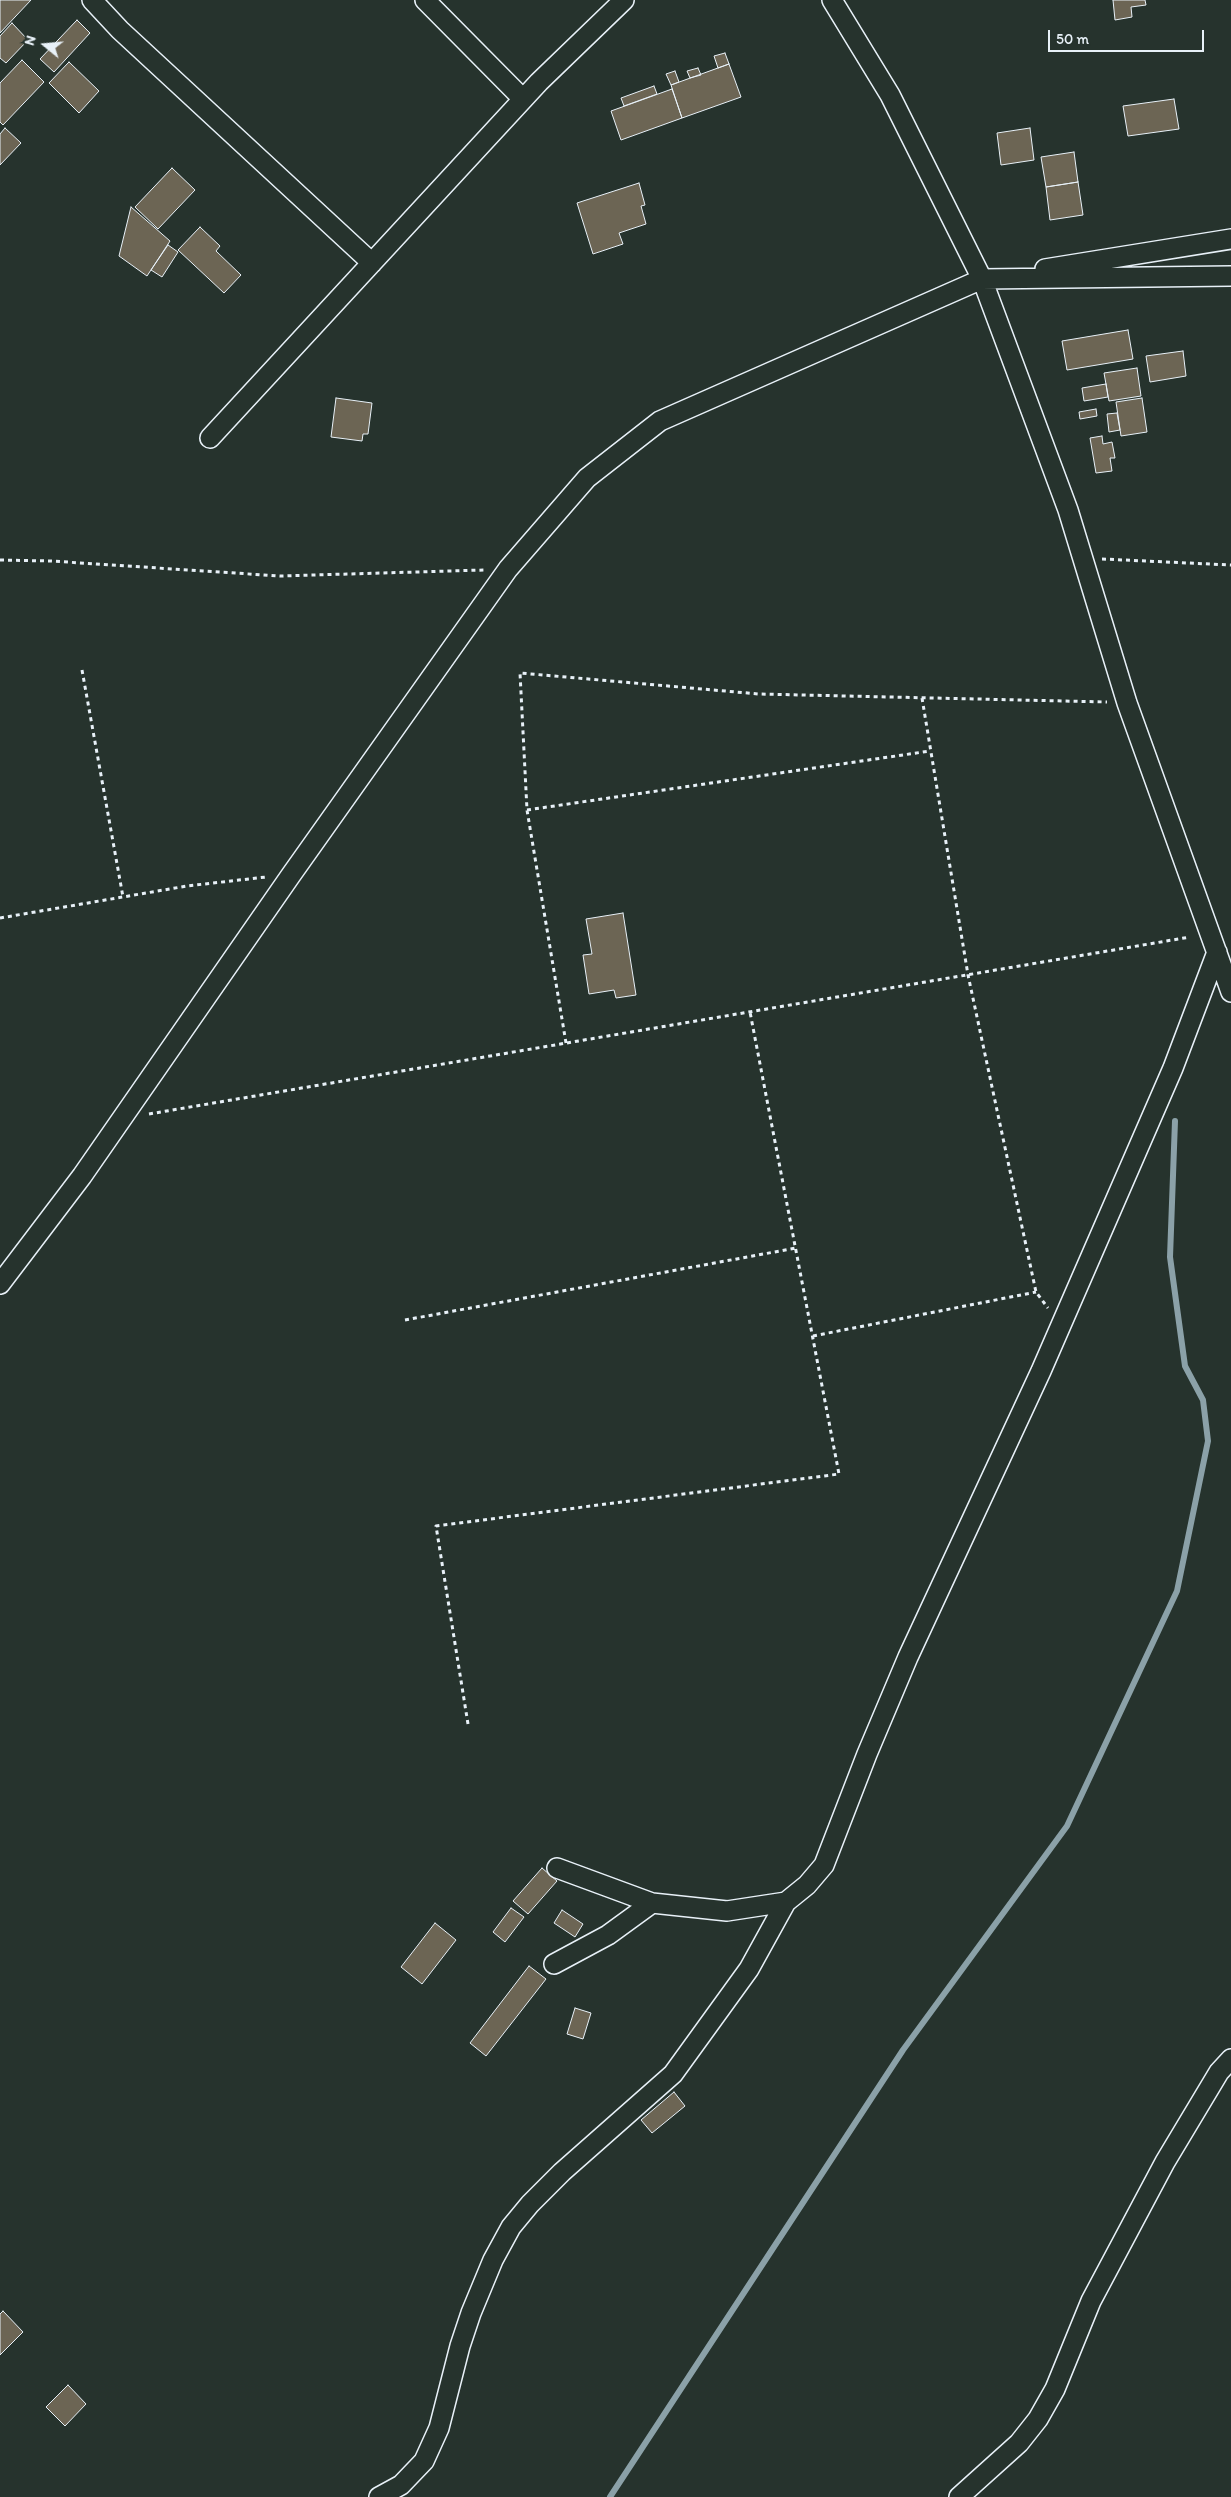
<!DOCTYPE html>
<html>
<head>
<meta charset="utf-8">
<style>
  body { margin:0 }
  #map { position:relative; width:1231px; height:2497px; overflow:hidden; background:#26332d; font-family:Itim,sans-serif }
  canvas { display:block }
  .north { position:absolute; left:20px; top:20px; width:50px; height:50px; -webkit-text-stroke:4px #26332d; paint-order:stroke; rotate:287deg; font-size:14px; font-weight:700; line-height:20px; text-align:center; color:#e8f1f8 }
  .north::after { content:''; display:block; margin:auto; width:18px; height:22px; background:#e8f1f8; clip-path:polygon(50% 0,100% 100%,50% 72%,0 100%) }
  .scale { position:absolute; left:1048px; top:30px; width:156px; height:22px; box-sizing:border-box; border:2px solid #e8f1f8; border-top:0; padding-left:6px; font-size:15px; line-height:18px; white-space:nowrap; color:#e8f1f8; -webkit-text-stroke:4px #26332d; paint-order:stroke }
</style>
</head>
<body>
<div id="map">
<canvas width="1231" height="2497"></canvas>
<div class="north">N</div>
<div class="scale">50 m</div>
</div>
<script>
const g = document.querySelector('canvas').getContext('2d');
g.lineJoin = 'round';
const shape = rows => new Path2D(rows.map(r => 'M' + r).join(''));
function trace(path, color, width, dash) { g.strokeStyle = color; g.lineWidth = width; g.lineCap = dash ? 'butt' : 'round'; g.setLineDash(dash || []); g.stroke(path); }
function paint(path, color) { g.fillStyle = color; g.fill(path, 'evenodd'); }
trace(shape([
  [610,2497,903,2050,1067,1826,1177,1591,1208,1441,1203,1400,1185,1366,1170,1257,1175,1121]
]), '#8ba1a8', 6);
const building = shape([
  [0,0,31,0,0,33,0,0],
  [1113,0,1145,0,1146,5,1131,7,1132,17,1115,20,1113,0],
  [77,20,90,33,54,72,40,59,77,20],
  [12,23,28,40,6,63,0,58,0,36,12,23],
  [725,53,729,64,718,68,714,56,725,53],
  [22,60,44,82,3,125,0,122,0,83,22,60],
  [69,62,99,91,79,113,49,83,69,62],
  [729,64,741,97,682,118,671,85,729,64],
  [698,68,701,75,690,78,687,71,698,68],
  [675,71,679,82,671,85,666,74,675,71],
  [654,86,657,94,624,106,621,98,654,86],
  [672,89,682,118,621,140,611,111,672,89],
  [1174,99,1179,129,1128,136,1123,106,1174,99],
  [5,128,21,143,0,165,0,134,5,128],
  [1030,128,1034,160,1001,165,997,133,1030,128],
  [1074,152,1078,182,1046,187,1041,157,1074,152],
  [172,168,195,190,158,229,135,207,172,168],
  [1078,182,1083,215,1050,220,1046,187,1078,182],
  [639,183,645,205,641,206,646,224,619,233,623,244,593,254,577,203,639,183],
  [131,207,170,241,147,276,119,256,131,207],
  [200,227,220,246,216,251,241,275,224,293,178,250,200,227],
  [168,245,178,252,162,277,151,270,168,245],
  [1128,330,1133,359,1067,370,1062,341,1128,330],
  [1183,351,1186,376,1150,382,1146,356,1183,351],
  [1137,368,1141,396,1109,401,1104,373,1137,368],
  [1106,384,1108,397,1084,401,1082,388,1106,384],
  [336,398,372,403,368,434,363,434,362,441,331,437,336,398],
  [1142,398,1147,432,1121,436,1116,402,1142,398],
  [1096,409,1097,416,1080,419,1079,412,1096,409],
  [1117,413,1120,430,1109,432,1107,414,1117,413],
  [1102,436,1103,444,1112,442,1115,458,1110,458,1112,471,1096,473,1090,438,1102,436],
  [623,913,636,995,616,998,614,990,589,994,583,955,592,954,586,919,623,913],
  [542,1868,557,1881,528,1914,513,1901,542,1868],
  [511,1908,524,1917,505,1942,493,1932,511,1908],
  [562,1910,583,1924,575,1937,554,1923,562,1910],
  [435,1923,456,1940,422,1984,401,1967,435,1923],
  [529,1966,546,1979,486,2056,470,2043,529,1966],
  [575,2008,591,2013,583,2039,567,2034,575,2008],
  [674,2092,685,2106,652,2133,641,2120,674,2092],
  [3,2311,23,2332,0,2355,0,2314,3,2311],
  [68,2385,86,2404,65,2426,46,2407,68,2385]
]);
paint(building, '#6c6554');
trace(building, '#e8f1f8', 1);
const street = shape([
  [92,0,120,30,372,263],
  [425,0,523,99],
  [832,0,890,95,982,279,1068,510,1127,703,1231,992],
  [1045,269,1231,239],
  [210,438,539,82,624,0],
  [0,1284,82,1176,291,875,508,569,587,478,660,421,982,279,1231,276],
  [557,1868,652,1903,727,1911,786,1902,807,1885,824,1865,867,1754,908,1657,1041,1371,1173,1068,1217,952],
  [554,1964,608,1935,652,1903],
  [379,2497,401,2485,424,2461,439,2428,460,2346,471,2313,493,2260,511,2227,530,2204,562,2172,673,2074,749,1969,786,1902],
  [959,2497,1019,2443,1038,2419,1055,2389,1091,2301,1165,2162,1219,2072,1231,2059]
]);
trace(street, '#e8f1f8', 22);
trace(shape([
  [1102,559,1231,565],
  [0,560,51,561,280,576,484,570],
  [82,670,123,897],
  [922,698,968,975,1036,1292,1048,1308],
  [527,810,930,751],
  [0,918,187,886,266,877],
  [566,1043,527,810,520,673,759,694,1107,702],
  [149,1114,1190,937],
  [405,1320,796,1248],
  [813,1336,1036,1292],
  [468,1724,436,1526,839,1474,750,1012]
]), '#e8f1f8', 3, [4, 4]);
trace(street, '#26332d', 19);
</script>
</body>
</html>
